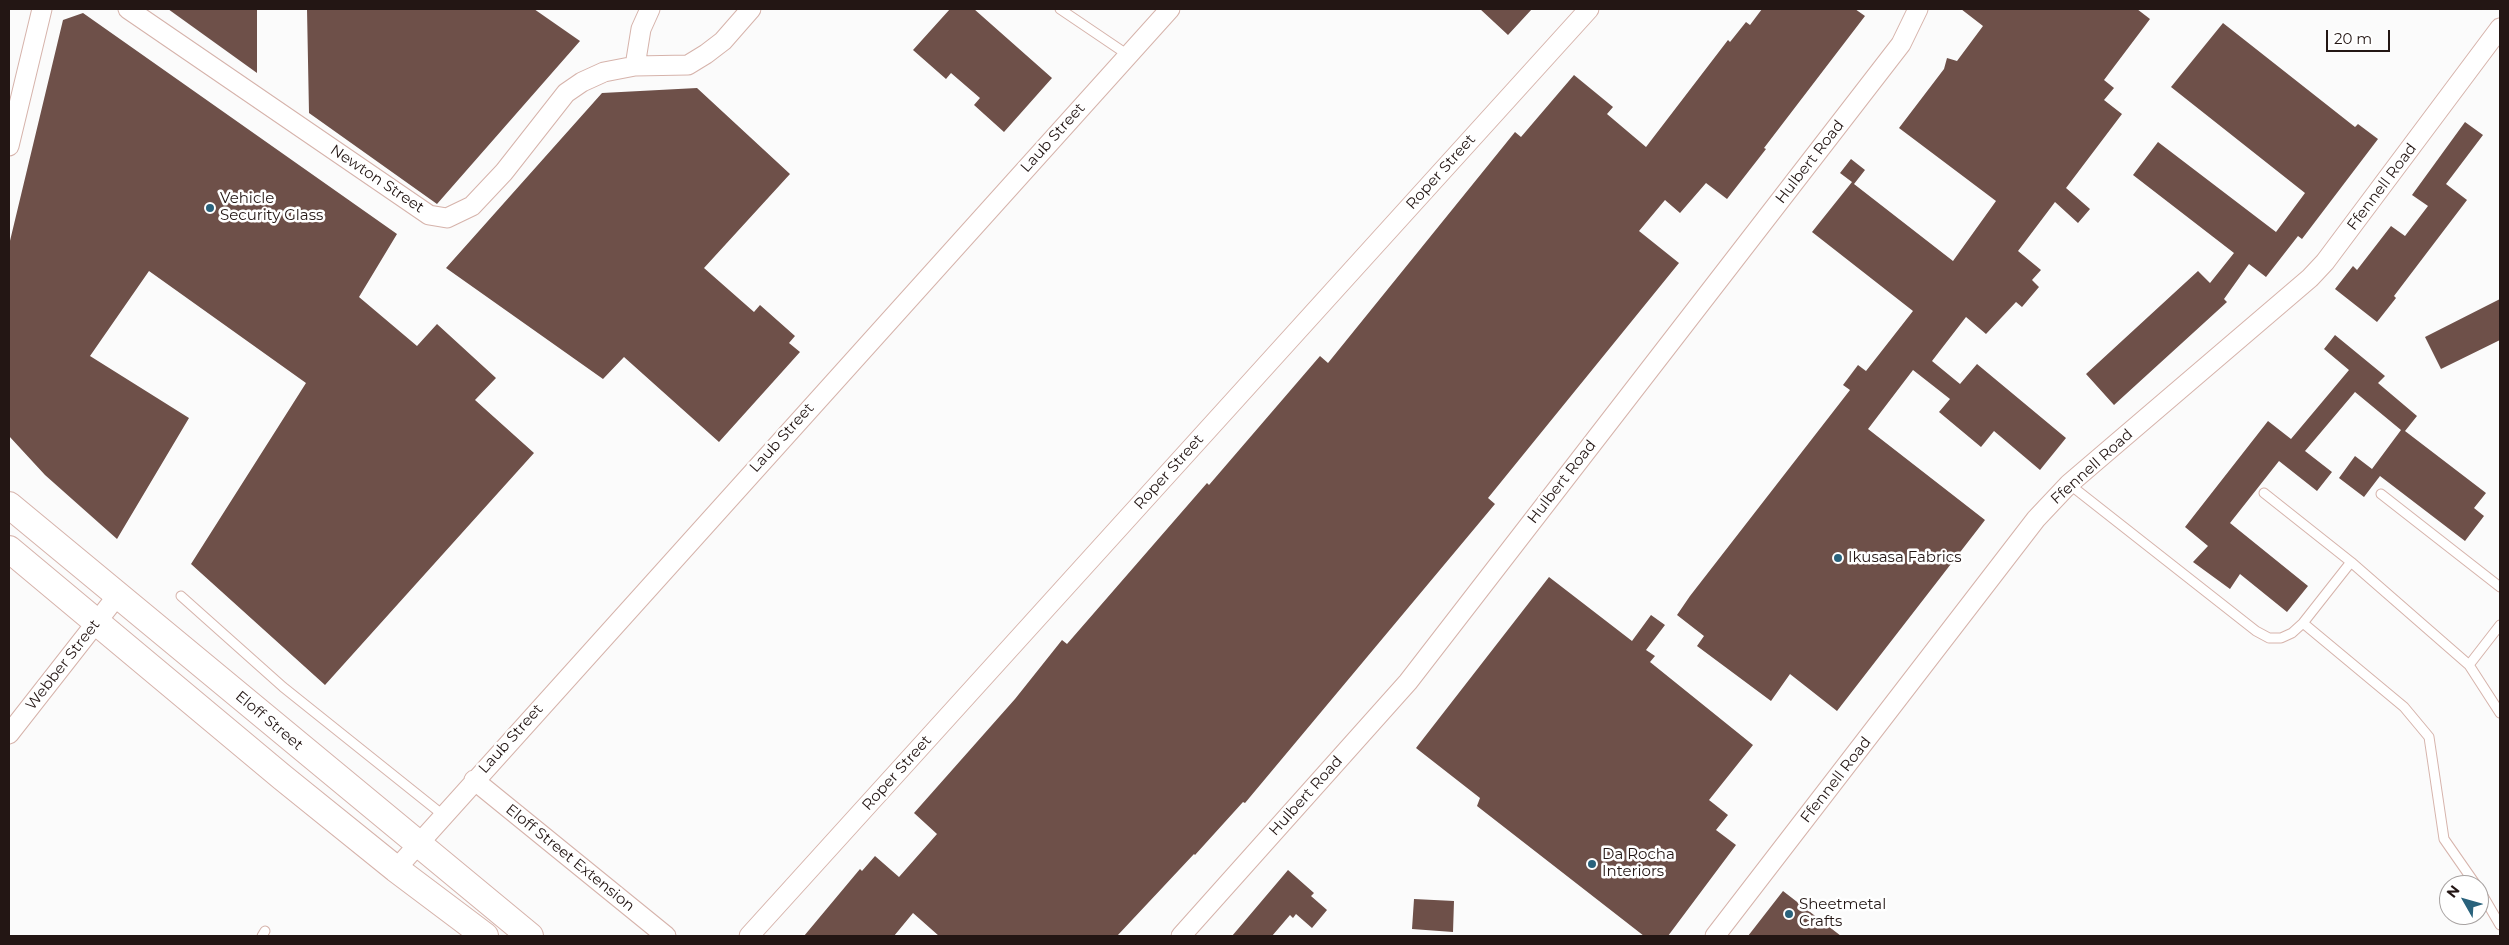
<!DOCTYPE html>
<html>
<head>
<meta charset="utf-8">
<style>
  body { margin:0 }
  #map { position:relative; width:2509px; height:945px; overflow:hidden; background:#fbfbfb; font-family:Montserrat,sans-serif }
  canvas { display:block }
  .frame { position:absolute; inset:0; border:10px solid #231614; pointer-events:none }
  .north { position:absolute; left:2439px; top:875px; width:50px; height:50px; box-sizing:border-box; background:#fff; border:1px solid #a7a2a1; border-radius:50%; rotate:308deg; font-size:14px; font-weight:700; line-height:20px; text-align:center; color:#231614 }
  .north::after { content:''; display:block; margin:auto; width:18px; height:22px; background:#29627c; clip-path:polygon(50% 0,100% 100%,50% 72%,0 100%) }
  .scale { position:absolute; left:2326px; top:30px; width:64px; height:22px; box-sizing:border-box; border:2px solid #231614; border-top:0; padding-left:6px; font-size:15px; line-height:18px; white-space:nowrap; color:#231614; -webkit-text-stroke:4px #fff; paint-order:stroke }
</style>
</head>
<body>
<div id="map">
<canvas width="2509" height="945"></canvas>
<div class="frame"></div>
<div class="north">N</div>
<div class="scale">20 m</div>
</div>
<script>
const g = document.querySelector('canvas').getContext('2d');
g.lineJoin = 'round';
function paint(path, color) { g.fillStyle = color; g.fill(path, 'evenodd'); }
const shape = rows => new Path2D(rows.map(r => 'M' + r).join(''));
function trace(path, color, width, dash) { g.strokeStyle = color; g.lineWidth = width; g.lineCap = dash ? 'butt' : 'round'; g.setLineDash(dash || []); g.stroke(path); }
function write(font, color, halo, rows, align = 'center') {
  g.font = font + ' Montserrat,sans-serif'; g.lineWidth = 5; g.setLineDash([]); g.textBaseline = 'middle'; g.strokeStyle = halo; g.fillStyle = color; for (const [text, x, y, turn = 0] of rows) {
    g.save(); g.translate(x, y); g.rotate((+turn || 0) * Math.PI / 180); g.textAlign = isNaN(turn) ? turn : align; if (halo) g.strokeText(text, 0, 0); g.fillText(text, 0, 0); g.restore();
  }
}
paint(shape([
  [168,9,257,9,257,73],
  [307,9,534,9,580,41,437,204,309,113],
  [950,9,974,9,1052,78,1004,132,974,105,980,98,951,73,946,79,913,50],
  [1480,9,1532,9,1508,35],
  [1762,9,1855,9,1865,16,1764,148,1766,149,1727,199,1706,183,1680,213,1665,200,1639,231,1679,263,1488,498,1495,504,1245,803,1243,802,1195,855,1194,854,1117,936,939,936,913,913,894,936,804,936,860,869,862,871,875,856,899,877,937,834,914,813,1015,699,1062,640,1067,644,1207,483,1209,485,1320,356,1328,363,1515,132,1521,137,1574,75,1613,107,1607,114,1646,147,1728,40,1730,42,1746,22,1750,25],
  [1961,9,2137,9,2150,19,2104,80,2114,88,2104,100,2122,114,2066,188,2090,209,2078,223,2055,202,2018,251,2041,270,2032,280,2039,287,2022,307,2016,302,1986,334,1966,317,1932,361,1960,384,1977,364,2066,438,2040,470,1994,431,1981,447,1939,412,1950,399,1913,370,1868,429,1985,520,1837,711,1790,674,1771,701,1697,646,1704,636,1677,615,1690,596,1850,390,1843,385,1858,365,1866,371,1913,311,1812,232,1852,182,1840,173,1851,159,1865,170,1854,184,1953,261,1996,201,1899,128,1944,69,1947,58,1957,61,1983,26],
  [83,13,397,234,359,297,417,346,437,324,496,378,475,400,534,453,325,685,191,564,306,383,149,271,90,356,189,418,117,539,45,475,9,436,9,245,63,20],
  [2223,23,2355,127,2358,124,2378,139,2302,239,2298,236,2266,277,2249,264,2224,299,2227,302,2114,405,2086,374,2198,271,2210,283,2234,253,2133,175,2158,142,2276,232,2305,193,2171,87],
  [697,88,790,174,704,268,754,312,760,305,795,336,789,343,800,352,719,442,624,357,603,379,446,268,602,93],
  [2465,122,2483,135,2446,184,2467,200,2394,296,2396,298,2377,322,2335,289,2353,266,2357,270,2391,226,2405,236,2428,206,2412,195],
  [2500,299,2500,340,2441,369,2425,337],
  [2335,335,2385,376,2378,383,2417,416,2405,431,2486,493,2474,508,2484,516,2465,541,2380,476,2364,497,2339,478,2355,456,2372,469,2401,430,2355,392,2305,451,2332,472,2317,491,2279,461,2230,523,2308,586,2287,612,2240,574,2230,589,2193,562,2208,546,2185,527,2268,421,2291,439,2349,370,2324,349],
  [1549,577,1632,641,1651,615,1665,625,1646,650,1655,656,1650,662,1753,745,1709,800,1728,815,1716,830,1736,845,1668,936,1644,936,1477,806,1480,798,1416,748],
  [1288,870,1314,893,1311,896,1327,910,1312,928,1296,914,1293,918,1290,915,1272,936,1232,936],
  [1783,891,1841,936,1748,936],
  [1414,899,1454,901,1453,932,1412,929]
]), '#6e5049');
const lane = shape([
  [1060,9,1128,55],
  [2069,484,2256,631,2269,638,2281,638,2292,633,2303,623,2351,562],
  [2264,493,2351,562,2469,665,2500,713],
  [2381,494,2500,587],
  [181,596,283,687,443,815],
  [2303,623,2404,707,2429,737,2444,839,2476,885],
  [2469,665,2500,625],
  [2479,889,2500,925],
  [262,936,265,931]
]);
const street = shape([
  [128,9,429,215,447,218,472,206,504,172,566,93,582,82,604,72,635,66,688,65,706,54,723,41,751,9],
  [635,66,641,29,650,9],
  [9,146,42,9],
  [9,734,117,596],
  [474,780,666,936],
  [396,869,1170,9],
  [749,936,1589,9],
  [1181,936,1408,682,1901,44,1918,9],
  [1715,936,2036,519,2069,484,2310,278,2325,262,2500,28]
]);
const secondary = shape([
  [9,505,530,936],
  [9,549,282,777,396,869,485,936]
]);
trace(lane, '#d6b3ab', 11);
trace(street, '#d6b3ab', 21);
trace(secondary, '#d6b3ab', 28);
trace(lane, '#fff', 9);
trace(street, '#fff', 19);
trace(secondary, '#fff', 26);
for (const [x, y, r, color] of [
  [210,208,5,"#29627c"],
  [1838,558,5,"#29627c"],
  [1592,864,5,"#29627c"],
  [1789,914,5,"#29627c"]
]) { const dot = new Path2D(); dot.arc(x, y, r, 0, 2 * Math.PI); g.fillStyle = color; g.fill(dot); trace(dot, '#fff', 2); }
write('15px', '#231614', '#fff', [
  ["Laub Street",1053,138,-48],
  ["Hulbert Road",1810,162,-52],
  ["Roper Street",1441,172,-48],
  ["Newton Street",377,179,34],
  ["Ffennell Road",2382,187,-53],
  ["Laub Street",782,438,-48],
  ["Ffennell Road",2092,467,-42],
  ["Roper Street",1169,472,-48],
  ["Hulbert Road",1562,482,-52],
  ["Webber Street",63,665,-52],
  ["Eloff Street",269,721,40],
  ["Laub Street",511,739,-48],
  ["Roper Street",897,773,-48],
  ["Ffennell Road",1836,780,-52],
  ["Hulbert Road",1306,796,-48],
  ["Eloff Street Extension",570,858,39]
]);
write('15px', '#231614', '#fff', [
  ["Vehicle",220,199],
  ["Security Glass",220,216],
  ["Ikusasa Fabrics",1848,558],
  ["Da Rocha",1602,855],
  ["Interiors",1602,872],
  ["Sheetmetal",1799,905],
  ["Crafts",1799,922]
], 'left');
</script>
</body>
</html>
